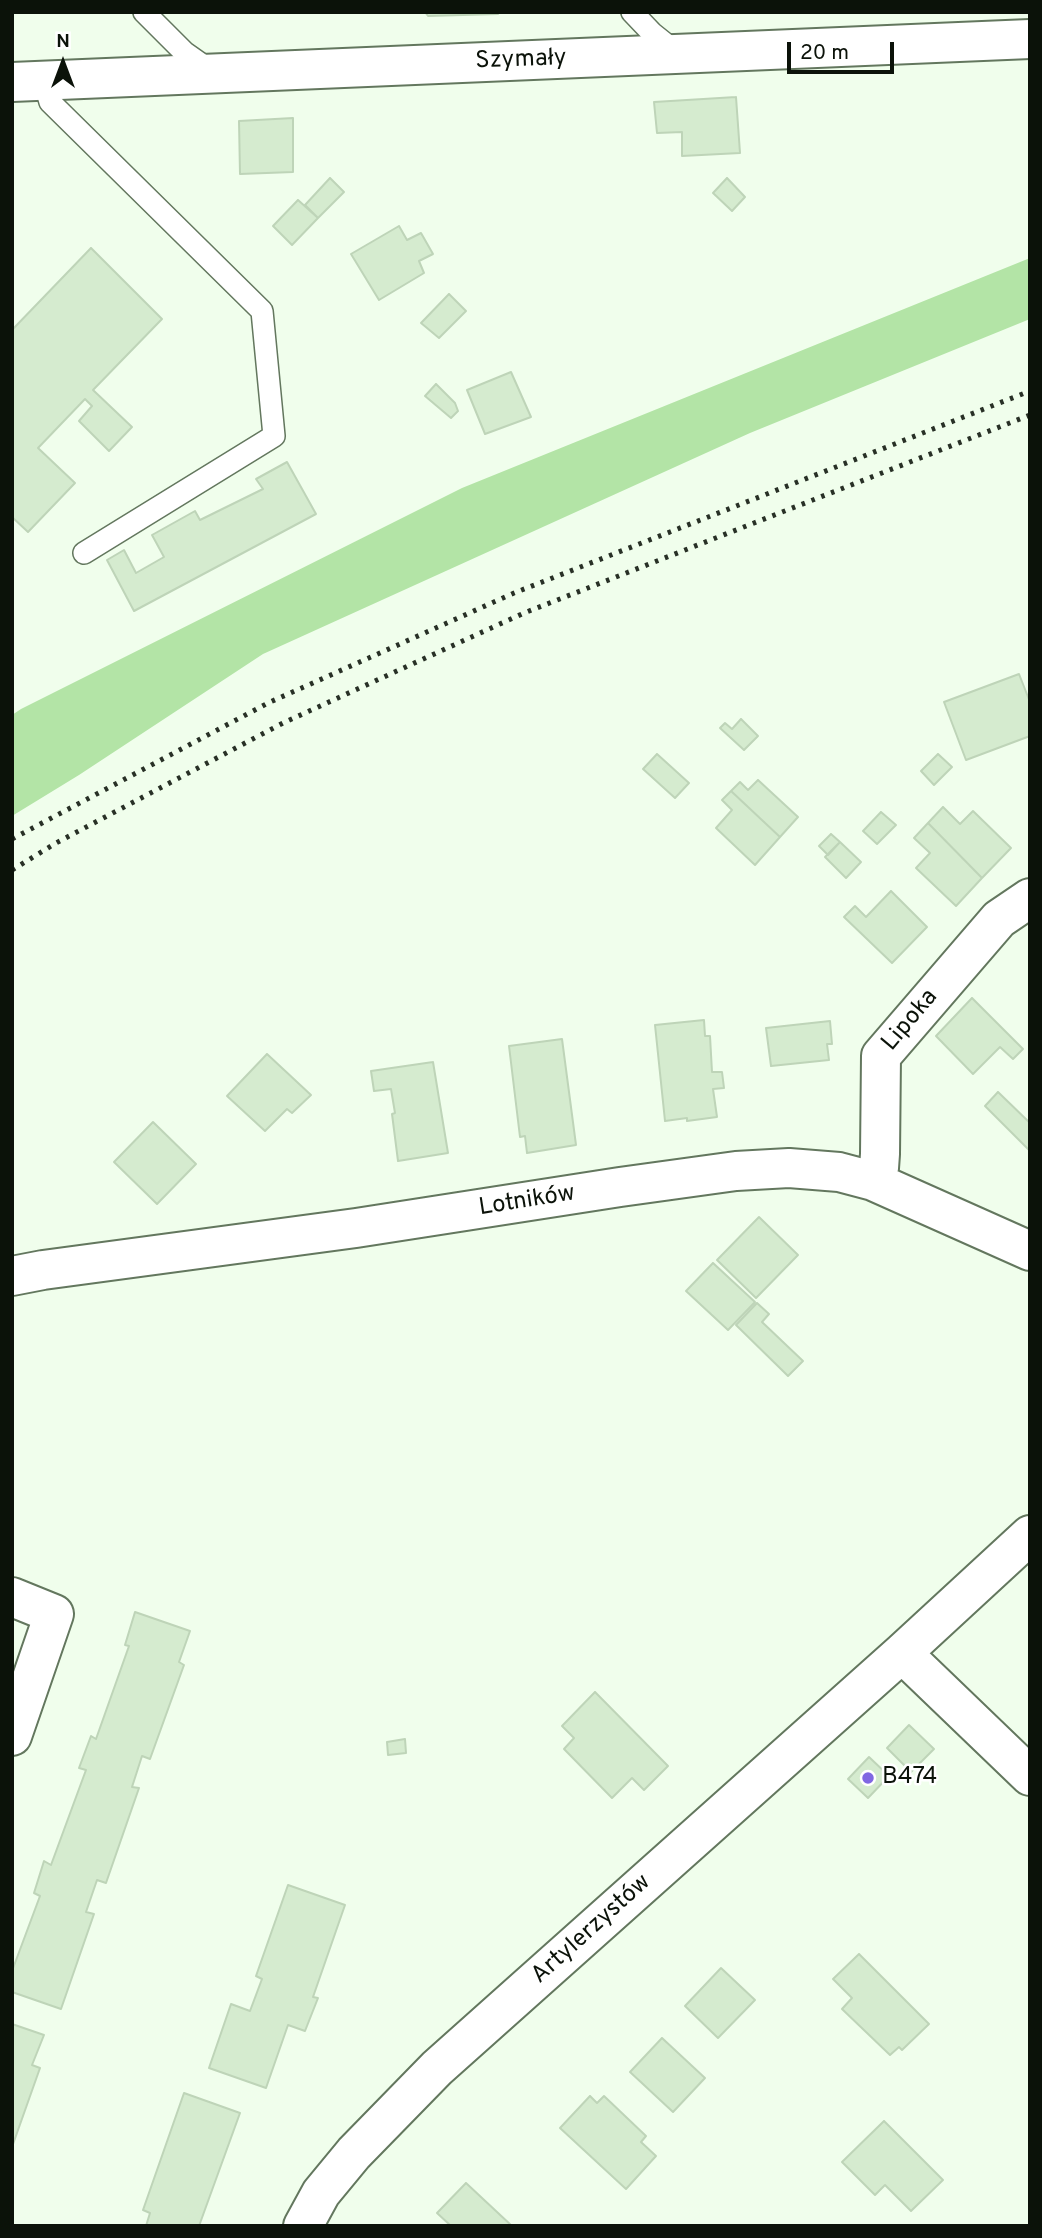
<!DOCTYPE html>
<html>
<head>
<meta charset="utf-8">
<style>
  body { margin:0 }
  #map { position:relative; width:1042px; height:2238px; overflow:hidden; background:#f0feec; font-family:Overpass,sans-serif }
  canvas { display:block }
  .frame { position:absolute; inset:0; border:14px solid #0b1209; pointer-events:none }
  .north { position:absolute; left:28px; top:28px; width:70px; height:70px; -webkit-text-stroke:5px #fff; paint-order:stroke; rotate:0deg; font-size:19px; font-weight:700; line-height:28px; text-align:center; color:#0b1209 }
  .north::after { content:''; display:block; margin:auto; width:24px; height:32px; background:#0b1209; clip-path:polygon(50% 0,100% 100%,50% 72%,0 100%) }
  .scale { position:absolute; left:787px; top:42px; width:107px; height:32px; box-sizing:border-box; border:4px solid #0b1209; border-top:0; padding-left:9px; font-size:21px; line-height:24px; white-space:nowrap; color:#0b1209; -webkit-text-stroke:5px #fff; paint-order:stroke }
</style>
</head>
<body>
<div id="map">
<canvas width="1042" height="2238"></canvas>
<div class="frame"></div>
<div class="north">N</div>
<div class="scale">20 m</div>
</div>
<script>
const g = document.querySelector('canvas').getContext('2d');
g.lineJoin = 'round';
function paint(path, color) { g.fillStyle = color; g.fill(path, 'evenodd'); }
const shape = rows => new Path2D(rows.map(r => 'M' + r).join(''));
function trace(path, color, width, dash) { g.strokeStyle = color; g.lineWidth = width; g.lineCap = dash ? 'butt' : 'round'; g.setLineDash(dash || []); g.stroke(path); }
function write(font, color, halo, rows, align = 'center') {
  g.font = font + ' Overpass,sans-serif'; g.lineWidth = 5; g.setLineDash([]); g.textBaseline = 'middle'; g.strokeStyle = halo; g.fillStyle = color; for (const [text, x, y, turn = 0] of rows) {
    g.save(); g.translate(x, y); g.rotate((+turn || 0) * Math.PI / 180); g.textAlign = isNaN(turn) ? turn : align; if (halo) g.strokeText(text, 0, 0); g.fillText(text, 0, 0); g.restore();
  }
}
paint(shape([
  [1030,258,1030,319,750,433,263,654,79,775,12,816,12,715,21,709,462,488]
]), '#b3e4a6');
const building = shape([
  [425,12,497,12,498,14,428,16,425,12],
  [736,97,740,153,682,156,682,132,657,133,654,102,736,97],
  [293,118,293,172,240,174,239,121,293,118],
  [330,178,344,192,318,218,305,205,330,178],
  [727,178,745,197,732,211,713,193,727,178],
  [298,200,318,218,292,245,273,226,298,200],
  [399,226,407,240,421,233,433,254,419,261,424,273,379,300,351,254,399,226],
  [91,248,162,319,93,390,132,427,109,451,79,421,92,406,85,399,38,448,75,483,28,532,12,517,12,330,91,248],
  [449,294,466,311,439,338,421,323,449,294],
  [511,372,531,417,485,434,467,390,511,372],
  [436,384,455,403,458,411,451,418,425,396,436,384],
  [287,462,316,514,134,611,107,560,124,550,136,573,164,557,152,535,195,511,200,520,263,489,256,479,287,462],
  [1019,674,1030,702,1030,736,966,760,944,702,1019,674],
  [741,719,758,736,744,750,720,728,725,723,732,729,741,719],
  [657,754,689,783,675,798,643,769,657,754],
  [938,754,952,767,934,785,921,771,938,754],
  [758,780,798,817,780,837,731,791,740,782,748,790,758,780],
  [731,791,780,837,755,865,716,828,732,810,722,800,731,791],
  [943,807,960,824,973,811,1011,848,982,878,928,823,943,807],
  [881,812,896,825,877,844,863,831,881,812],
  [928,823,982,878,956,906,916,868,930,853,914,838,928,823],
  [831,834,840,842,828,855,819,846,831,834],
  [840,842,861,862,846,878,825,857,840,842],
  [891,891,927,927,892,963,844,917,855,906,866,917,891,891],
  [972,998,1023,1049,1013,1059,1000,1047,973,1074,936,1036,972,998],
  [704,1020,705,1036,710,1036,712,1072,722,1072,724,1088,713,1089,717,1117,687,1121,687,1118,665,1121,655,1025,704,1020],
  [830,1021,832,1044,827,1044,829,1060,771,1066,766,1028,830,1021],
  [562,1039,576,1145,527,1153,525,1136,520,1137,509,1046,562,1039],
  [267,1054,311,1095,292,1113,287,1109,265,1131,227,1096,267,1054],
  [433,1062,448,1153,398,1161,392,1114,395,1113,391,1089,374,1091,371,1071,433,1062],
  [998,1092,1030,1123,1030,1151,985,1106,998,1092],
  [153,1122,196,1164,157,1204,114,1162,153,1122],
  [759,1217,798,1255,756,1298,717,1260,759,1217],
  [713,1263,755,1302,728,1330,686,1291,713,1263],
  [757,1303,769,1314,762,1322,803,1361,788,1376,736,1325,757,1303],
  [135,1612,190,1631,179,1662,184,1665,150,1759,142,1756,132,1787,139,1788,106,1883,97,1880,86,1912,94,1914,61,2009,12,1992,12,1971,40,1896,34,1893,44,1861,51,1865,86,1770,79,1768,91,1736,96,1739,129,1646,125,1645,135,1612],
  [595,1692,668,1766,644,1790,632,1778,612,1798,564,1749,574,1738,562,1726,595,1692],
  [909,1725,934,1749,911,1772,887,1748,909,1725],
  [405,1739,406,1753,388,1755,387,1742,405,1739],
  [869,1757,889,1776,868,1798,848,1779,869,1757],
  [288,1885,345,1905,313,1997,318,1998,305,2031,288,2025,266,2088,209,2068,231,2004,250,2011,262,1979,256,1976,288,1885],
  [859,1954,929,2024,902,2050,899,2047,890,2055,842,2009,852,1998,833,1979,859,1954],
  [721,1968,755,2000,718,2038,685,2006,721,1968],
  [12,2024,44,2035,32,2065,40,2068,12,2147,12,2024],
  [662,2038,705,2078,673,2112,630,2072,662,2038],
  [184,2093,240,2113,199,2226,146,2226,150,2213,143,2210,184,2093],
  [590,2096,597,2103,604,2096,646,2136,641,2142,656,2156,626,2189,560,2128,590,2096],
  [884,2121,943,2180,911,2211,885,2185,875,2195,842,2162,884,2121],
  [466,2183,512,2226,451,2226,437,2213,466,2183]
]);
paint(building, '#d5ebcf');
trace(building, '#bed4b8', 2);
const lane = shape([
  [144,12,184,52,211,71],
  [632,12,652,33,677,53],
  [44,81,50,102,262,311,274,436,84,553]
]);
const street = shape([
  [12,82,1030,39],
  [873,1181,879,1168,880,1154,881,1056,999,919,1030,898],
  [12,1276,43,1270,356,1228,620,1187,736,1171,789,1168,839,1172,873,1181,1030,1251],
  [12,1597,54,1614,12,1736],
  [902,1653,1030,1776],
  [303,2226,321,2193,354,2153,437,2068,902,1653,1030,1535]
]);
trace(lane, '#63775e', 24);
trace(street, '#63775e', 42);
trace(lane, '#fff', 21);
trace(street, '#fff', 38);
trace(shape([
  [12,839,268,703,514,593,1030,391],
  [12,870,56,843,283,723,524,613,1030,415]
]), '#283026', 5, [3.5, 7]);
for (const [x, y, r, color] of [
  [868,1778,7,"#8067e2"]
]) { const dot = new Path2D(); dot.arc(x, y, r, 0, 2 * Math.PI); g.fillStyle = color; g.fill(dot); trace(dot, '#fff', 2.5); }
write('24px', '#0b1209', '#fff', [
  ["Szymały",521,61,-2],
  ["Lipoka",911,1021,-50],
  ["Lotników",527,1202,-9],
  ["Artylerzystów",592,1930,-42]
]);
write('24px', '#0b1209', '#fff', [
  ["B474",882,1778]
], 'left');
</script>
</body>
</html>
